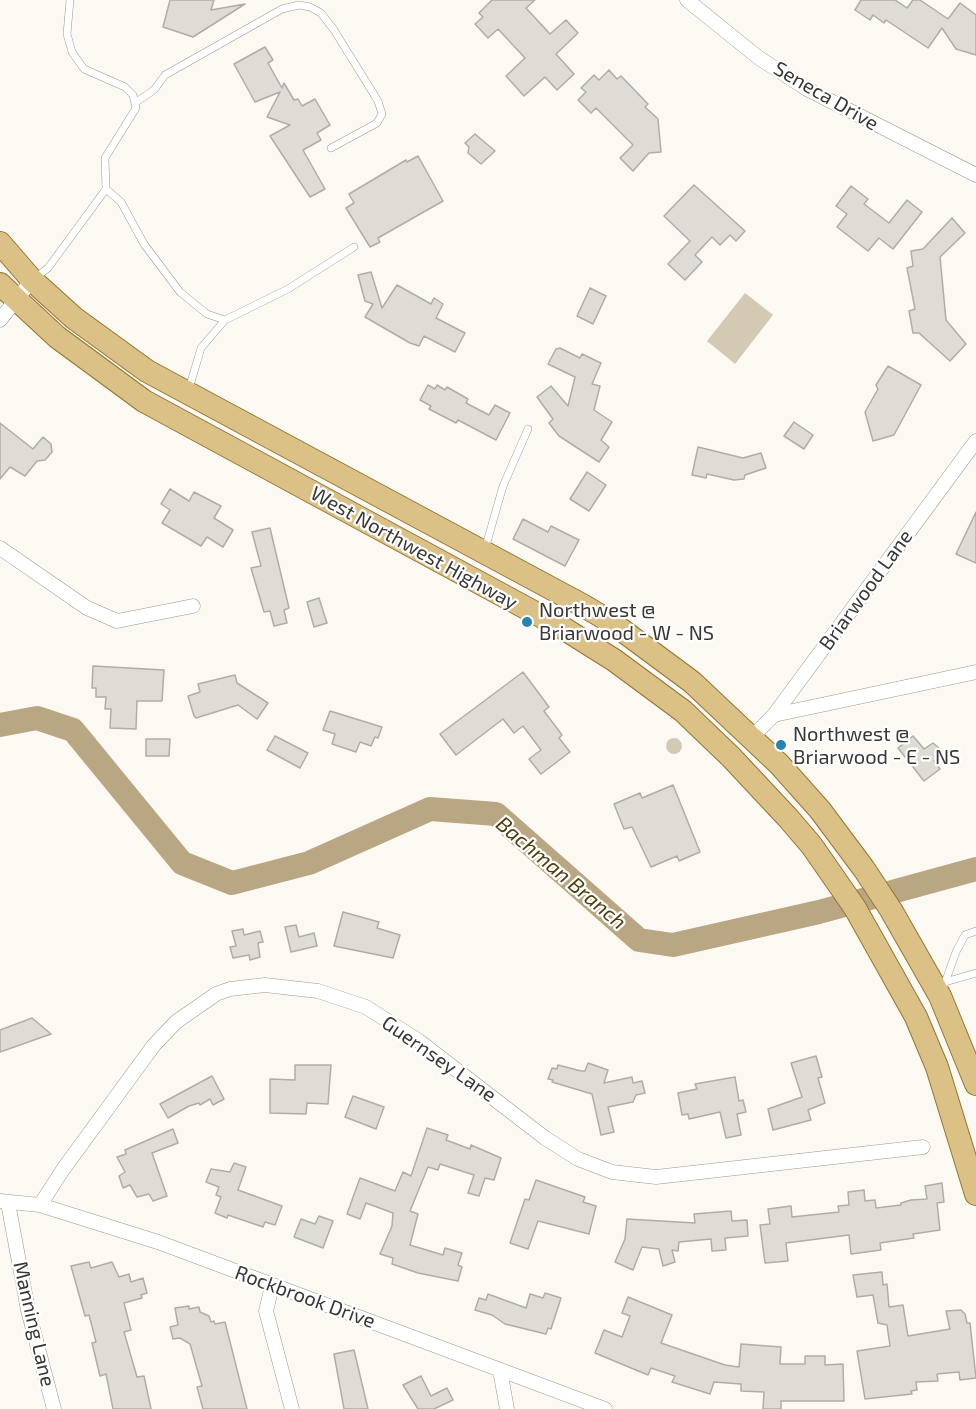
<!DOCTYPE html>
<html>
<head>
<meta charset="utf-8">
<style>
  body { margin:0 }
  canvas { display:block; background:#fcf9f3 }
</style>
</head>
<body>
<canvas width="976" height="1409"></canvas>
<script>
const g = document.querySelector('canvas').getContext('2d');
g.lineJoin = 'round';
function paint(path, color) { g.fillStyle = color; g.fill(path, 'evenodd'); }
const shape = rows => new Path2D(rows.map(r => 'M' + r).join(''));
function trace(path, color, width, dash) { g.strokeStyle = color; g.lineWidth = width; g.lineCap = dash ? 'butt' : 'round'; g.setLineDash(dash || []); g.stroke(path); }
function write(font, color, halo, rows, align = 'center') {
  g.font = font + ' "Exo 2",sans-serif'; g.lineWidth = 4.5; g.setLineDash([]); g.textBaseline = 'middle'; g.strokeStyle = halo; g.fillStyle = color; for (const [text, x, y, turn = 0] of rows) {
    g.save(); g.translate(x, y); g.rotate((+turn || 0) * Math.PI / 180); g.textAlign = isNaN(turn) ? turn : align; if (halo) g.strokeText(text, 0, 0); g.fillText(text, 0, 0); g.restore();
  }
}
paint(shape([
  [745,293,773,315,735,364,707,341],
  '666 746a8 8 0 1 1 16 0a8 8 0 1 1-16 0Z'
]), '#d4c9b3');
trace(shape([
  [0,725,37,718,73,730,182,863,232,883,309,863,430,809,496,814,639,940,673,945,819,912,976,869]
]), '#b9a783', 24);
const building = shape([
  [170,0,214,0,211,10,245,4,193,37,163,27,170,0],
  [492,0,535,0,526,8,550,34,566,20,578,33,556,54,574,74,557,90,545,77,524,96,506,76,525,58,498,29,488,38,475,24,483,17,479,13,492,0],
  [861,0,895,0,907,8,913,0,920,0,948,19,960,3,976,15,976,55,956,49,942,28,928,48,886,20,884,23,873,15,870,20,855,10,861,0],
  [265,47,273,60,268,63,282,88,284,83,294,100,298,99,302,106,315,99,330,125,317,133,321,140,303,150,325,189,310,197,270,136,290,125,267,117,280,92,255,102,234,64,265,47],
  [609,70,617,79,621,76,648,104,645,107,658,119,661,152,649,153,633,171,620,158,633,145,596,108,591,113,578,100,586,92,581,88,594,75,599,80,609,70],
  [475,134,495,151,481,164,468,153,469,147,465,143,475,134],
  [418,156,443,201,378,238,380,242,370,247,346,208,354,203,349,194,406,160,407,162,418,156],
  [694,185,745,231,736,241,730,235,720,245,712,237,695,255,702,262,685,280,668,264,690,241,664,216,694,185],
  [851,186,868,199,864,204,889,223,907,200,922,212,893,249,879,238,868,251,837,227,847,214,836,206,851,186],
  [952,218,965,233,940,257,946,320,966,344,950,361,919,333,913,333,909,311,915,309,907,268,913,266,911,251,923,249,952,218],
  [371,272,382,308,397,285,431,304,434,298,443,304,436,318,465,333,455,352,424,336,419,346,410,343,365,317,373,304,365,301,358,275,371,272],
  [590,288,606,296,593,324,577,316,590,288],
  [560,348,580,358,582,354,601,363,592,384,600,386,594,410,612,422,601,440,609,447,599,462,559,436,549,423,553,419,537,397,551,386,568,406,575,377,548,364,556,349,560,348],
  [888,366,921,385,894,435,873,441,865,412,878,389,876,385,888,366],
  [428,385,435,389,437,385,445,390,447,387,468,399,466,403,489,415,495,405,510,413,496,440,458,420,456,423,429,409,431,406,420,400,428,385],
  [794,422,813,435,804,449,784,436,794,422],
  [0,423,33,449,43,437,51,444,52,452,45,460,37,461,25,476,10,467,0,479,0,423],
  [698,447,743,458,761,453,766,468,745,475,744,479,734,480,707,474,706,478,692,475,698,447],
  [587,472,606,485,589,511,570,499,587,472],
  [170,489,189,501,194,492,221,506,214,518,233,530,223,547,207,537,201,546,162,523,170,510,161,504,170,489],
  [976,512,976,563,956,554,976,512],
  [523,519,548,532,551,526,579,540,565,566,513,539,523,519],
  [270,528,289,608,284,610,287,623,274,626,270,611,264,612,251,568,261,566,252,532,270,528],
  [319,598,327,623,314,627,307,602,319,598],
  [93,666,164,670,162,701,137,701,136,729,110,728,111,709,105,709,106,697,96,697,96,688,92,688,93,666],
  [523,672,549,707,544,711,562,735,559,738,570,752,541,774,529,759,541,750,523,726,514,733,503,719,456,755,440,734,523,672],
  [235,675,237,683,268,703,257,719,238,705,196,718,194,716,188,696,200,692,198,684,235,675],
  [330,711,382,727,378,738,375,737,371,746,360,742,356,752,332,744,335,734,323,730,330,711],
  [275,736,308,753,300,768,267,750,275,736],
  [913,736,924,749,933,743,939,748,940,756,934,761,940,769,924,781,898,748,913,736],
  [146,739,170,739,169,756,146,756,146,739],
  [673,785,700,852,679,861,677,856,651,867,632,827,624,829,614,804,640,793,642,798,673,785],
  [343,912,379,922,377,928,400,935,393,958,334,946,343,912],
  [296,925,299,937,314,933,317,946,291,952,285,927,296,925],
  [243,929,244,935,260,931,263,942,258,943,260,957,250,960,249,955,233,958,230,947,236,946,232,931,243,929],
  [32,1018,51,1034,0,1052,0,1030,32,1018],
  [816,1056,822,1077,818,1078,825,1103,808,1110,811,1120,773,1130,768,1109,802,1097,791,1063,816,1056],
  [588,1063,608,1070,604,1083,632,1077,633,1083,642,1081,645,1093,636,1095,633,1102,608,1107,614,1132,601,1135,592,1094,552,1082,553,1080,548,1079,552,1068,557,1069,558,1065,581,1071,585,1071,588,1063],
  [295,1065,331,1065,328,1104,307,1103,306,1114,270,1113,270,1079,295,1080,295,1065],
  [212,1076,224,1099,213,1105,210,1099,200,1105,199,1103,189,1106,168,1118,160,1104,212,1076],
  [735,1077,739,1101,743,1100,746,1112,737,1114,741,1135,726,1138,720,1112,689,1119,688,1114,682,1115,678,1093,697,1089,695,1084,735,1077],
  [353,1096,384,1107,376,1129,345,1117,353,1096],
  [427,1128,448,1135,446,1140,470,1149,471,1145,501,1158,494,1180,485,1178,479,1196,468,1193,474,1175,440,1164,438,1170,428,1167,410,1211,418,1214,410,1245,443,1255,445,1248,462,1253,458,1265,462,1267,458,1281,418,1273,392,1264,393,1258,380,1254,392,1226,393,1213,366,1203,360,1219,347,1214,360,1178,395,1191,403,1172,411,1176,427,1128],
  [173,1129,178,1143,152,1153,167,1196,153,1201,149,1194,137,1197,130,1185,123,1188,119,1176,125,1172,117,1157,126,1154,125,1150,173,1129],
  [234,1163,246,1167,238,1190,282,1206,275,1225,265,1222,263,1227,228,1215,227,1218,215,1213,221,1197,216,1195,219,1187,206,1182,211,1169,230,1172,234,1163],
  [536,1180,585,1197,583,1202,596,1206,589,1234,538,1221,528,1249,510,1243,525,1199,529,1200,536,1180],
  [942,1183,944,1202,937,1203,940,1230,913,1234,914,1238,880,1243,881,1250,851,1254,849,1235,786,1243,788,1261,765,1263,760,1225,770,1224,768,1209,791,1206,792,1217,839,1212,838,1206,849,1205,848,1192,864,1190,865,1201,875,1200,876,1208,901,1205,901,1203,911,1200,927,1199,925,1186,942,1183],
  [731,1211,732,1221,747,1220,748,1236,725,1238,726,1250,712,1251,711,1239,679,1242,678,1251,672,1250,675,1262,663,1266,659,1249,642,1247,633,1270,615,1262,625,1239,627,1219,695,1223,694,1214,731,1211],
  [319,1216,333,1221,323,1248,294,1237,301,1219,315,1224,319,1216],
  [89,1262,91,1268,112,1262,119,1277,129,1274,131,1282,143,1278,147,1293,141,1295,142,1298,124,1303,131,1330,124,1332,137,1377,144,1376,151,1409,113,1409,106,1374,100,1376,92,1343,96,1342,89,1315,85,1316,71,1266,89,1262],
  [882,1272,883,1285,887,1284,889,1307,903,1305,908,1336,950,1329,946,1311,961,1310,965,1314,967,1323,970,1323,976,1378,960,1380,959,1372,937,1374,938,1381,916,1382,917,1390,911,1391,912,1394,865,1399,857,1351,890,1346,887,1325,878,1323,873,1295,857,1297,853,1275,882,1272],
  [545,1293,561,1298,551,1329,548,1328,546,1334,505,1324,492,1315,475,1310,479,1298,486,1300,488,1294,526,1308,530,1294,543,1298,545,1293],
  [628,1297,672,1315,661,1343,725,1365,739,1367,741,1344,781,1347,780,1364,805,1364,805,1356,825,1356,825,1365,843,1364,844,1401,781,1401,781,1409,763,1409,764,1392,741,1391,741,1384,714,1382,710,1394,672,1382,675,1376,651,1368,648,1375,595,1353,604,1330,622,1337,630,1316,622,1313,628,1297],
  [189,1306,189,1309,199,1307,200,1312,209,1316,211,1322,214,1321,215,1324,225,1322,247,1409,203,1409,197,1387,202,1386,190,1344,180,1338,173,1339,170,1327,178,1325,175,1308,189,1306],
  [354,1350,368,1409,344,1409,334,1354,354,1350],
  [421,1376,431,1396,447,1388,453,1400,434,1409,418,1409,403,1385,421,1376]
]);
paint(building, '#dfdcd6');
trace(building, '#b0ada7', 1.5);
const lane = shape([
  [136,102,154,90,165,75,282,9,299,5,310,7,321,13,334,30,378,101,382,114,377,123,331,148],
  [106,189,121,202,144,244,180,292,207,314,225,320],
  [35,278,48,268,106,189,105,158,136,108,133,95,125,87,84,69,72,52,67,34,70,0],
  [189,389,201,348,225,320,288,289,354,247],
  [485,549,503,486,528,429],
  [945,982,976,973],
  [942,991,956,952,965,935,976,931]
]);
const street = shape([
  [687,0,759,58,807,89,976,175],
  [0,320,32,280],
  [0,548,87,608,117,621,193,606],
  [774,715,976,672],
  [753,736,774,715,976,441],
  [0,1201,40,1205,158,1242,605,1409],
  [8,1203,28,1310,54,1409],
  [40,1205,64,1168,154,1045,176,1022,216,994,230,989,265,985,318,991,366,1007,419,1041,545,1138,578,1159,612,1172,656,1177,923,1147],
  [272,1286,266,1311,292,1409],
  [500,1370,507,1409]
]);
const primary = shape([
  [0,243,32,280,74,318,147,371,584,606,611,622,692,682,779,764,820,810,864,869,891,910,940,996,976,1084],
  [0,284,57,337,144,401,563,628,614,660,683,711,731,757,789,819,812,846,855,908,916,1017,937,1067,976,1194]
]);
trace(lane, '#9b9892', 8);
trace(street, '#9b9892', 15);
trace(primary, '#927634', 24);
trace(lane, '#fff', 7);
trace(street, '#fff', 14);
trace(primary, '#dbc185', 22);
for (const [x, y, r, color] of [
  [527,622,6,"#2784b1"],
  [781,745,6,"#2784b1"]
]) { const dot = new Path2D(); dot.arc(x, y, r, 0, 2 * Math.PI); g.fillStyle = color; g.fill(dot); trace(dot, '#fff', 2); }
write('20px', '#383735', '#fff', [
  ["Seneca Drive",826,96,30],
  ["West Northwest Highway",414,548,29],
  ["Briarwood Lane",866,590,-54],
  ["Guernsey Lane",439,1059,35],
  ["Rockbrook Drive",305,1297,20],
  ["Manning Lane",34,1324,77]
]);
write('20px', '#383735', '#fff', [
  ["Northwest @",539,610],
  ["Briarwood - W - NS",539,633],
  ["Northwest @",793,734],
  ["Briarwood - E - NS",793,757]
], 'left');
write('italic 21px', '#503c0d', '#fff', [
  ["Bachman Branch",561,873,40]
]);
</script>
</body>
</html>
